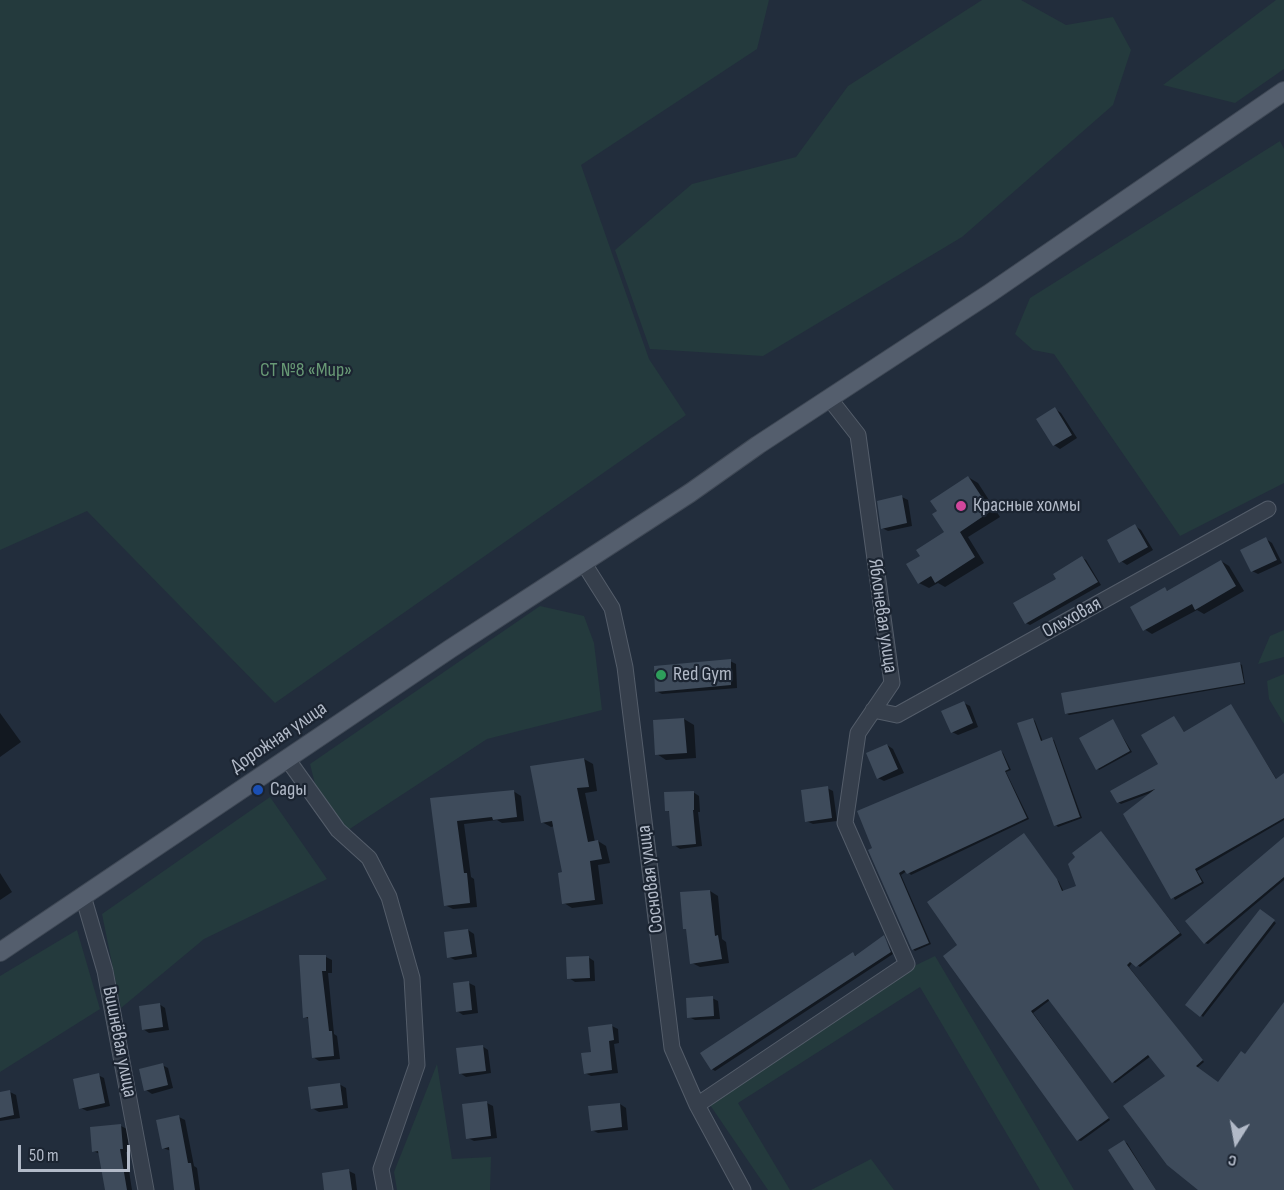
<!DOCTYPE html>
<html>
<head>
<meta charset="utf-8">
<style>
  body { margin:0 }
  #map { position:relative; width:1284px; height:1190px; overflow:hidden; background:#222d3c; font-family:"Sofia Sans Condensed",sans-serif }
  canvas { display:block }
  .north { position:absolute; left:1206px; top:1112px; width:60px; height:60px; -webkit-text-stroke:4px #1b2431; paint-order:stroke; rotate:191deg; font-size:16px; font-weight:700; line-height:24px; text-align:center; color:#b2bac8 }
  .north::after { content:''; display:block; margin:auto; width:21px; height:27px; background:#b2bac8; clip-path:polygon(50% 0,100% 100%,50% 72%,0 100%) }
  .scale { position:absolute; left:18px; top:1145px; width:112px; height:27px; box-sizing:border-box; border:3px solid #b2bac8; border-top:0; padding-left:8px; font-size:18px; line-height:21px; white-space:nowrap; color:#b2bac8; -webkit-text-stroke:4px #1b2431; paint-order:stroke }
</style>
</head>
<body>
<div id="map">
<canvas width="1284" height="1190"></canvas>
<div class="north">С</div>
<div class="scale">50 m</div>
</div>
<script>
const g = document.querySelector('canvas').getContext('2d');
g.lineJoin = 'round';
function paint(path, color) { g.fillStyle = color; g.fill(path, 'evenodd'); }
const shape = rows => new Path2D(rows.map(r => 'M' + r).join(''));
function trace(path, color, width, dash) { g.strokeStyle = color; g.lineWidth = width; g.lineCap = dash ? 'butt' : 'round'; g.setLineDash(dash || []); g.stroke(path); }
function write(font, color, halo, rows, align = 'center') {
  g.font = font + ' "Sofia Sans Condensed",sans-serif'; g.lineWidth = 4.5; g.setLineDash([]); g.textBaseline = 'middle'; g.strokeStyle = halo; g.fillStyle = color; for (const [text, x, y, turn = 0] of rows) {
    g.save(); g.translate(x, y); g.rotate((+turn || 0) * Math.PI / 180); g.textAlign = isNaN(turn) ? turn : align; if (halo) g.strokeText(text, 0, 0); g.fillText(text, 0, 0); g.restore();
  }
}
paint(shape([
  [0,0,769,0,757,49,581,165,649,359,686,415,275,703,87,511,0,550],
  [982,0,1021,0,1066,25,1113,17,1131,50,1113,105,962,237,763,356,650,349,615,250,692,184,796,157,848,86],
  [1276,0,1284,0,1284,69,1235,103,1163,85],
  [1280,141,1284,149,1284,483,1180,536,1054,354,1033,350,1015,334,1030,298],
  [540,606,584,616,594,643,602,710,487,739,345,832,321,808,310,764],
  [1284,630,1284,657,1258,664,1270,636],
  [1284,674,1284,724,1269,699,1267,681],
  [270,797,327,879,204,939,121,1008,102,914],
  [77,930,100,1009,0,1072,0,976],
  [935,956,1074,1190,1040,1190,920,987,738,1103,790,1190,768,1190,708,1102,908,969],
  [437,1064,452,1159,491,1157,490,1190,397,1190,394,1172],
  [871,1159,894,1190,811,1190]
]), '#243a3d');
paint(shape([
  [1055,409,1061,413,1077,438,1060,449,1054,445],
  [968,477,978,483,1000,517,968,537,984,563,945,587,938,583,929,588,919,583,922,556,946,533],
  [902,497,908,500,912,526,888,531,882,528],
  [1135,526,1141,530,1153,550,1127,565,1121,561],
  [1266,539,1272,543,1282,563,1258,574,1252,571],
  [1082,558,1086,560,1101,585,1030,625,1026,623,1058,579],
  [1221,561,1229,566,1244,591,1204,614,1197,610,1152,634,1144,629,1165,589,1169,592],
  [730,661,736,664,737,688,662,694,656,691],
  [1239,663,1242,665,1245,684,1069,715,1066,713],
  [964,703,970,706,978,727,958,735,952,732],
  [1231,706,1277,780,1284,775,1284,820,1197,871,1204,883,1175,900,1125,814,1153,792,1121,804,1118,802,1160,765,1174,718,1185,733],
  [0,713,21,742,0,757],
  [684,719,694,725,696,758,666,760,657,754],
  [1033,719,1035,721,1043,742,1051,739,1054,740,1082,818,1058,827,1056,825],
  [1113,721,1132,752,1099,770,1097,768],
  [887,745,893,749,904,773,884,781,878,778],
  [1001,752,1003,753,1011,770,1006,772,1029,819,911,875,907,871,901,875,931,944,915,951,913,949,870,851],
  [584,759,593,764,597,791,585,793,595,842,598,841,606,846,610,863,598,865,603,904,572,908,564,903,564,873,554,826,551,827,542,822],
  [827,788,833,791,837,821,813,824,806,821],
  [513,791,521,796,524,821,502,823,497,820,464,824,471,877,474,879,477,907,453,909,445,905,432,800],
  [693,792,699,796,700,812,698,812,702,846,680,849,674,845,670,812,666,810],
  [1101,833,1182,935,1140,967,1133,962,1129,967,1204,1062,1197,1068,1219,1084,1245,1056,1284,1004,1284,1190,1201,1190,1167,1076,1151,1056,1115,1083,1113,1082,1050,1000,1033,1013,1110,1120,1081,1141,1078,1140,960,946,1026,837,1059,882,1064,892,1078,887],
  [1284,839,1284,880,1208,944,1205,943,1187,921],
  [0,873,12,892,0,900],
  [710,891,718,896,722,939,726,942,729,963,700,967,692,963,687,930,685,928],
  [1262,912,1276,923,1203,1017,1201,1015],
  [468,930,474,934,477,957,455,960,449,957],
  [884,937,893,954,715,1071,712,1069,853,954,857,956],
  [326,957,332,960,332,973,328,973,334,1034,337,1036,340,1059,319,1061,313,1057,309,1019,305,1017],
  [588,957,594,961,595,981,575,982,569,978],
  [469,983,475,986,478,1013,463,1015,457,1011],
  [712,998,718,1001,720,1019,695,1020,689,1017],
  [159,1004,165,1008,169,1030,149,1033,143,1029],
  [612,1026,618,1029,619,1043,614,1044,618,1073,591,1076,585,1073,593,1053],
  [482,1046,488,1050,491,1073,466,1077,460,1073],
  [162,1065,168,1068,173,1088,152,1094,146,1090],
  [98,1075,104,1078,110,1106,87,1111,81,1108],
  [339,1084,346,1088,348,1108,319,1112,312,1108],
  [10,1092,16,1095,20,1118,0,1121,0,1093],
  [487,1103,493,1106,497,1138,474,1141,468,1138],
  [620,1104,626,1108,628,1130,598,1133,592,1130],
  [179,1117,185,1120,194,1166,197,1168,200,1190,177,1190,171,1151,163,1148],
  [121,1126,127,1129,129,1152,126,1152,132,1190,106,1190,100,1154,93,1151],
  [1124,1142,1127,1143,1156,1190,1136,1190],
  [349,1171,355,1174,357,1190,325,1190]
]), '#0007');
paint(shape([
  [1055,407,1072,435,1053,446,1036,419],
  [968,476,991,511,960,532,975,557,935,583,931,576,918,584,906,564,920,556,916,550,944,532,932,514,937,511,930,501],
  [902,495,907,523,881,529,877,501],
  [1135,524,1148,547,1119,563,1107,540],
  [1266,537,1277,560,1251,572,1240,550],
  [1082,556,1098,582,1025,624,1013,603,1056,579,1053,574],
  [1221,560,1236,586,1195,610,1192,604,1143,631,1130,607,1165,587,1167,591],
  [731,659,731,685,655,692,654,666],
  [1240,662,1244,683,1065,714,1061,693],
  [964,701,973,723,951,733,941,711],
  [1231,704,1276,779,1284,773,1284,818,1195,869,1202,882,1171,899,1123,814,1155,789,1117,803,1110,791,1158,764,1141,735,1174,716,1184,732],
  [684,718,687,753,655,755,653,720],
  [1033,718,1041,741,1052,737,1080,817,1054,826,1017,723],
  [1113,719,1130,751,1096,770,1079,738],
  [887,744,898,769,877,779,866,753],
  [1001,750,1009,769,1005,771,1027,818,907,874,904,870,899,873,929,943,912,950,868,850,872,848,857,811],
  [584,758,589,787,577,788,588,842,598,840,602,859,590,861,595,900,562,904,558,873,562,872,552,821,541,823,530,766],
  [828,786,832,818,805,822,801,790],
  [514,790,517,817,493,820,492,817,457,821,464,873,467,873,470,903,444,906,430,798],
  [694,791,694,810,693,810,696,844,672,846,669,811,665,811,664,792],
  [1101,831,1180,933,1136,967,1130,962,1127,965,1203,1060,1196,1066,1218,1082,1241,1051,1245,1054,1284,1002,1284,1190,1198,1190,1167,1165,1123,1106,1165,1076,1148,1055,1112,1083,1048,999,1031,1011,1109,1118,1077,1141,943,956,957,945,927,902,1024,833,1057,879,1062,891,1076,886,1068,864,1075,857,1072,853],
  [1284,837,1284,877,1204,944,1185,921],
  [710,890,715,936,718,935,722,959,690,964,686,929,683,929,680,892],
  [1260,909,1275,920,1200,1017,1185,1005],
  [468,929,472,954,447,958,444,932],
  [884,935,891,952,711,1070,700,1053,853,952,855,956],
  [299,955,326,955,326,971,322,971,329,1031,332,1031,334,1056,312,1058,308,1017,303,1018],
  [589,956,590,978,567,979,566,957],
  [469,981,472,1010,456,1012,453,983],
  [713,996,714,1016,687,1018,686,998],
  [160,1003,163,1027,142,1030,139,1006],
  [612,1024,614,1040,609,1041,612,1070,584,1074,581,1053,591,1052,588,1027],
  [483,1045,486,1071,459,1074,456,1048],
  [163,1063,168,1085,144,1091,139,1069],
  [99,1073,105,1103,79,1109,73,1079],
  [340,1083,343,1105,311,1109,308,1087],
  [10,1090,14,1115,0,1118,0,1092],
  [487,1101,491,1136,466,1139,462,1104],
  [620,1103,622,1127,591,1131,588,1106],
  [179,1115,188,1163,191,1163,195,1190,174,1190,169,1147,162,1149,156,1120],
  [121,1124,123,1149,120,1149,127,1190,105,1190,98,1151,92,1152,90,1127],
  [1124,1140,1156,1190,1134,1190,1108,1150],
  [349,1169,352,1190,324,1190,322,1173]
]), '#3e4b5b');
const minor = shape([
  [583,562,612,608,625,667,672,1048,697,1105,743,1190],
  [873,710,897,715,1268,509],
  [288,760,338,830,369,858,389,897,412,978,417,1065,381,1169,385,1190],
  [83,896,105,971,146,1190],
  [697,1105,907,964,845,823,858,733,892,683,858,435,829,398]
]);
const major = shape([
  [0,952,450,649,690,493,758,445,990,293,1284,91]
]);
trace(minor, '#545d6a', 17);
trace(major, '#3f4855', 20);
trace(minor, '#363f4c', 15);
trace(major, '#545e6d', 18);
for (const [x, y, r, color] of [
  [961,506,6,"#d1479c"],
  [661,675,6,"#2e9e5b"],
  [258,790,6,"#1a4fb4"]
]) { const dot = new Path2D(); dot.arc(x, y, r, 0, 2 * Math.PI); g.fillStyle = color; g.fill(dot); trace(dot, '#1b2431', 2); }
write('20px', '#689975', '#1b2431', [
  ["СТ №8 «Мир»",306,371]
]);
write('20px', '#b2bac8', '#1b2431', [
  ["Красные холмы",973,506],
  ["Red Gym",673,675],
  ["Сады",270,790]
], 'left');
write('20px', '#b2bac8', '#1b2431', [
  ["Яблоневая улица",882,616,82],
  ["Ольховая",1072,618,-29],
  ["Дорожная улица",279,738,-34],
  ["Сосновая улица",651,879,-97],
  ["Вишнёвая улица",119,1042,79]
]);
</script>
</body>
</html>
